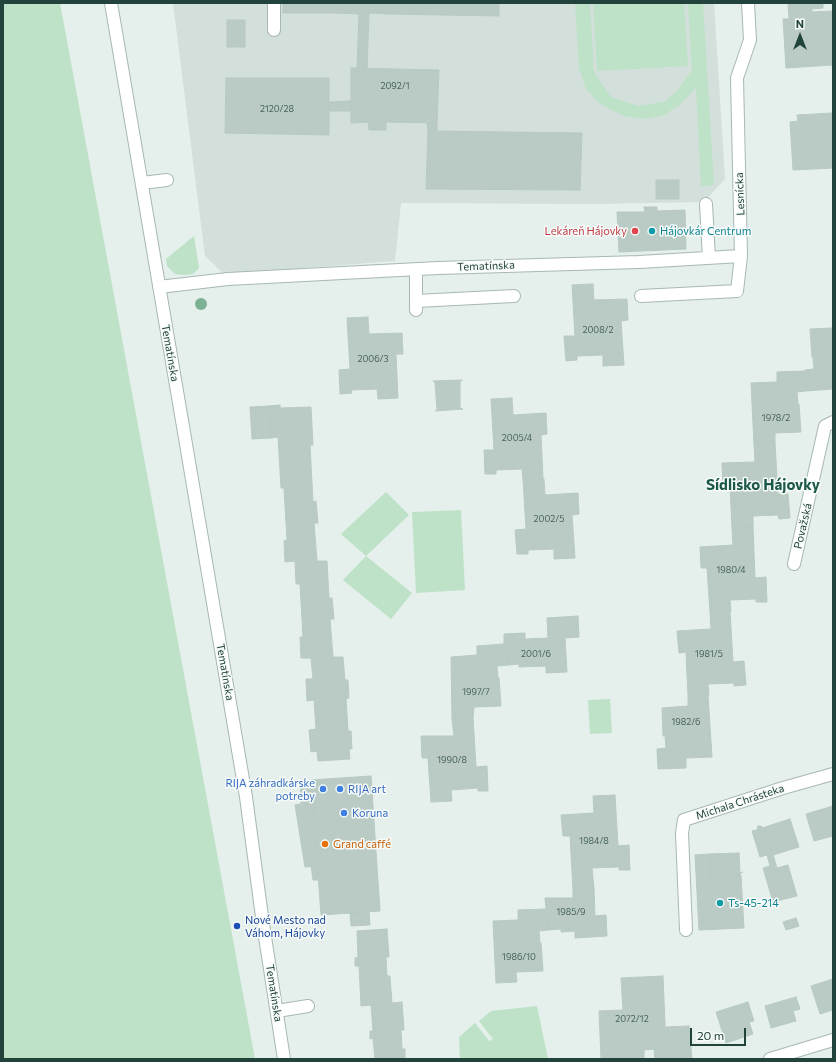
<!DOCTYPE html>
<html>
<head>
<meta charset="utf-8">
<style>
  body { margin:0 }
  #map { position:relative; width:836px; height:1062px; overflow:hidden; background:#e5efeb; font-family:Commissioner,sans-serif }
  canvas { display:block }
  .frame { position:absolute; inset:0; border:4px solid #22433b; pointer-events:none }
  .north { position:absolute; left:780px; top:16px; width:40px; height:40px; -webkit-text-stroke:3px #f6fbf9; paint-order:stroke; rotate:0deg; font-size:11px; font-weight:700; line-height:16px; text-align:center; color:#22433b }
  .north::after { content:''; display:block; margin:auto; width:14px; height:18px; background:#22433b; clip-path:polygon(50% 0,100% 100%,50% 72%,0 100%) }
  .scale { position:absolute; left:690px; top:1028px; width:56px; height:18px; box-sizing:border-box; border:2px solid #22433b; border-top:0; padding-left:5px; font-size:12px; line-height:14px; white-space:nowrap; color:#22433b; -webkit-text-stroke:3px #f6fbf9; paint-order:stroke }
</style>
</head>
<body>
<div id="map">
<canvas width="836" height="1062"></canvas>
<div class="frame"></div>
<div class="north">N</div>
<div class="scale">20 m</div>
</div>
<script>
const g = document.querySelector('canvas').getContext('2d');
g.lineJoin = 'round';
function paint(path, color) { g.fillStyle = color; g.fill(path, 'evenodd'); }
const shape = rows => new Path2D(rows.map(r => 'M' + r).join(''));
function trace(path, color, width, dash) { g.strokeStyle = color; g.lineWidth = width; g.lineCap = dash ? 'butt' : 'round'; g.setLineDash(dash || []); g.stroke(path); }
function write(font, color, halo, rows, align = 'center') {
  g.font = font + ' Commissioner,sans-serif'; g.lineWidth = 3; g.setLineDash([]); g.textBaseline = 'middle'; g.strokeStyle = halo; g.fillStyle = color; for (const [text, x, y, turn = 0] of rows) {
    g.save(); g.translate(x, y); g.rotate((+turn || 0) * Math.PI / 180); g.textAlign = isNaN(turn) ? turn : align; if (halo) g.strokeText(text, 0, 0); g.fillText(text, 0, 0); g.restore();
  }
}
paint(shape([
  [173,3,714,3,725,179,704,202,593,204,401,203,395,261,224,274,205,256]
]), '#d3dfda');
paint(shape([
  [3,3,60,3,255,1059,3,1059],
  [575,3,590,3,594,72,611,97,638,106,664,102,677,91,692,70,688,3,703,3,714,185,701,186,696,87,681,104,664,115,645,119,624,116,609,109,597,101,586,89,579,68],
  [593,3,684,3,688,66,597,71],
  [194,236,199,268,193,274,183,275,175,274,167,266,166,259],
  [386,492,409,515,366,556,412,593,391,619,343,580,366,556,341,534],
  [461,510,465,590,416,593,412,512],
  [610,699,612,733,590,734,588,700],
  [537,1006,548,1059,460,1059,459,1037,475,1023,489,1041,493,1039,479,1021,491,1011]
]), '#bde2c7');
const building = shape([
  [283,3,336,3,336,13,283,13,283,3],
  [336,3,389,3,389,14,369,13,367,69,357,69,359,14,336,13,336,3],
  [389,3,499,3,499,16,389,14,389,3],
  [788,3,823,3,823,8,812,9,812,12,833,11,833,74,832,65,786,68,783,19,789,19,788,3],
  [227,20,245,20,245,47,227,47,227,20],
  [351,68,439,70,437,123,386,122,386,130,369,130,368,122,351,123,351,68],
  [226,78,329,78,329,135,225,133,226,78],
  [350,101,351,111,329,111,329,102,350,101],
  [833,113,833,168,793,170,790,122,798,121,797,115,833,113],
  [427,123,437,123,437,131,428,131,427,123],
  [428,131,582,133,580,190,426,189,428,131],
  [656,180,679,180,679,199,656,199,656,180],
  [644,207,657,207,657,211,685,210,686,249,619,252,617,212,645,212,644,207],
  [593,284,594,300,627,299,628,320,621,321,624,365,603,366,603,355,577,356,577,360,566,361,564,336,575,336,572,285,593,284],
  [368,317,369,334,402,333,403,354,396,354,398,398,378,399,377,389,351,390,352,393,340,394,339,370,350,369,347,318,368,317],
  [833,328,833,389,806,391,805,370,814,369,813,357,812,357,810,329,833,328],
  [805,371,806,391,797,392,798,404,799,404,801,432,775,433,775,443,754,445,751,383,777,382,777,372,805,371],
  [462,380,460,381,460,408,463,409,435,411,437,410,435,382,433,381,462,380],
  [512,398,513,415,546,413,547,434,541,435,543,479,523,479,522,469,496,470,496,474,485,474,484,450,494,450,491,399,512,398],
  [280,405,280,408,311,407,313,445,310,445,313,502,316,501,318,523,314,523,317,561,327,561,329,598,332,598,334,619,330,619,333,657,343,657,345,680,348,680,349,698,346,699,348,731,351,731,352,749,349,749,350,759,318,761,317,751,311,752,309,730,316,729,314,700,307,701,306,679,313,679,311,658,301,658,300,637,303,637,300,584,296,584,295,561,285,562,284,541,287,540,284,488,281,488,278,437,271,438,269,406,280,405],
  [269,406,271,438,252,439,250,407,269,406],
  [775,443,778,494,788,494,790,518,779,519,778,515,753,516,753,527,732,528,730,485,723,485,722,463,755,462,754,445,775,443],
  [523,479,544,479,545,495,578,493,579,514,572,515,575,558,554,559,554,549,528,550,528,554,517,554,515,530,526,529,523,479],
  [753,527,755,578,766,577,767,602,756,602,756,599,730,600,731,611,710,612,707,568,701,568,700,547,733,545,732,528,753,527],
  [730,611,733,662,744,661,746,685,734,686,734,683,708,684,709,695,688,696,686,652,679,653,677,631,711,629,710,612,730,611],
  [578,616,579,637,565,638,567,672,546,673,546,666,519,667,519,664,509,665,504,644,504,634,525,633,525,639,548,638,547,618,578,616],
  [504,644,509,665,497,666,498,678,499,678,501,706,474,707,473,717,452,719,451,657,477,655,477,646,504,644],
  [708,695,712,757,686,758,686,768,658,769,657,749,666,748,665,736,663,736,662,708,688,706,688,696,708,695],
  [473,717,476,767,487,766,488,791,478,791,478,788,451,790,452,801,431,802,428,758,422,758,421,736,454,736,452,719,473,717],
  [371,776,380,911,321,915,311,780,371,776],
  [300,781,311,781,313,804,301,805,300,781],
  [615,795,618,846,629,845,630,870,619,870,619,867,592,868,594,889,573,890,570,836,563,836,561,815,594,813,593,796,615,795],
  [301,804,313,804,317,866,305,867,295,805,301,804],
  [833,806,833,836,814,841,806,814,833,806],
  [790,819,799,847,773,855,765,827,790,819],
  [758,826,761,826,763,828,765,827,777,868,788,865,797,896,773,902,763,868,770,866,767,855,760,857,752,831,757,830,758,826],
  [739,853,740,873,743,872,740,873,741,876,711,878,710,854,739,853],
  [710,854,711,878,741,876,744,928,699,930,695,855,710,854],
  [311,866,317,866,318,880,313,880,311,866],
  [594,889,595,916,606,915,607,936,575,938,575,931,561,932,561,929,548,930,545,898,573,898,573,890,594,889],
  [546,909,548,930,539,931,540,943,541,943,543,971,516,972,517,982,496,983,493,921,518,920,518,910,546,909],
  [369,912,370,925,351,926,350,913,369,912],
  [796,918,799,926,786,930,783,922,796,918],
  [387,929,389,957,386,957,387,976,390,976,392,1003,361,1006,359,966,355,966,355,958,358,957,357,931,387,929],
  [663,976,666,1048,644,1050,644,1059,601,1059,599,1011,623,1010,621,978,663,976],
  [833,979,833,1010,820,1014,811,986,833,979],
  [796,997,800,1009,793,1011,796,1021,771,1028,765,1006,796,997],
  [402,1002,404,1030,401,1030,402,1049,405,1049,405,1059,375,1059,373,1038,370,1039,370,1031,373,1031,371,1005,402,1002],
  [748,1002,754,1021,749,1022,753,1034,726,1043,716,1012,748,1002],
  [689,1026,692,1059,655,1059,654,1049,666,1048,666,1027,689,1026]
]);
paint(building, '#bacac4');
trace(building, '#b7cac2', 1);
const minor = shape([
  [111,3,246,797,263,924,284,1059],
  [274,30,274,3],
  [142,183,167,180],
  [706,204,709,258],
  [416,269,416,310],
  [159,287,228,279,438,268,639,262,741,256],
  [641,296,737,291,741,256,737,78,750,40,748,3],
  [416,301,514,296],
  [794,564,825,426,833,422],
  [686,930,682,833,684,820,783,788,833,774],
  [277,1011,308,1006],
  [770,1059,833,1040]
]);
trace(minor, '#a7b8b3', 14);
trace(minor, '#fff', 12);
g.fillStyle = '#7db193';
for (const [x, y] of [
  [201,304]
]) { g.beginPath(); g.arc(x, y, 6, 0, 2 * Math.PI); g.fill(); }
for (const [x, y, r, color] of [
  [635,231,4,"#e0444e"],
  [652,231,4,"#0f9aa8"],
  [323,789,4,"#3f7fe0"],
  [340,789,4,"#3f7fe0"],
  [344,813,4,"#3f7fe0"],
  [325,844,4,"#e8710a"],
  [720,903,4,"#0f9aa8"],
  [237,926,4,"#1a4fb4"]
]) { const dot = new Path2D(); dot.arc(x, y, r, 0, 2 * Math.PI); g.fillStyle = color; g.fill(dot); trace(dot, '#f6fbf9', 1.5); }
write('9px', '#48655d', null, [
  ["2092/1",395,86],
  ["2120/28",277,109],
  ["2008/2",598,330],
  ["2006/3",373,359],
  ["1978/2",776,418],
  ["2005/4",517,438],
  ["2002/5",549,519],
  ["1980/4",731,570],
  ["2001/6",536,654],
  ["1981/5",709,654],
  ["1997/7",476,692],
  ["1982/6",686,722],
  ["1990/8",452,760],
  ["1984/8",594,841],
  ["1985/9",571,912],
  ["1986/10",519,957],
  ["2072/12",632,1019]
]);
write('11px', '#22433b', '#f6fbf9', [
  ["Lesnícka",740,194,-92],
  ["Tematínska",486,266,-2],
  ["Tematínska",170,353,80],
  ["Považská",803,526,-77],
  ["Tematínska",225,672,80],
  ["Michala Chrásteka",740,802,-18],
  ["Tematínska",274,993,81]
]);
write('11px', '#be3a42', '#f6fbf9', [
  ["Lekáreň Hájovky",627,231]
], 'right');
write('11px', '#0d838f', '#f6fbf9', [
  ["Hájovkár Centrum",660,231],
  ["Ts-45-214",728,903]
], 'left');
write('11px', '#366cbe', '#f6fbf9', [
  ["RIJA záhradkárske",315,783,"right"],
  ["potreby",315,796,"right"],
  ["RIJA art",348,789],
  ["Koruna",352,813]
], 'left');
write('11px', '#c56008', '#f6fbf9', [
  ["Grand caffé",333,844]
], 'left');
write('11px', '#164399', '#f6fbf9', [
  ["Nové Mesto nad",245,920],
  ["Váhom, Hájovky",245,933]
], 'left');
write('bold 15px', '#1c584a', '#f6fbf9', [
  ["Sídlisko Hájovky",763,485]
]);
</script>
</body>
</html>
